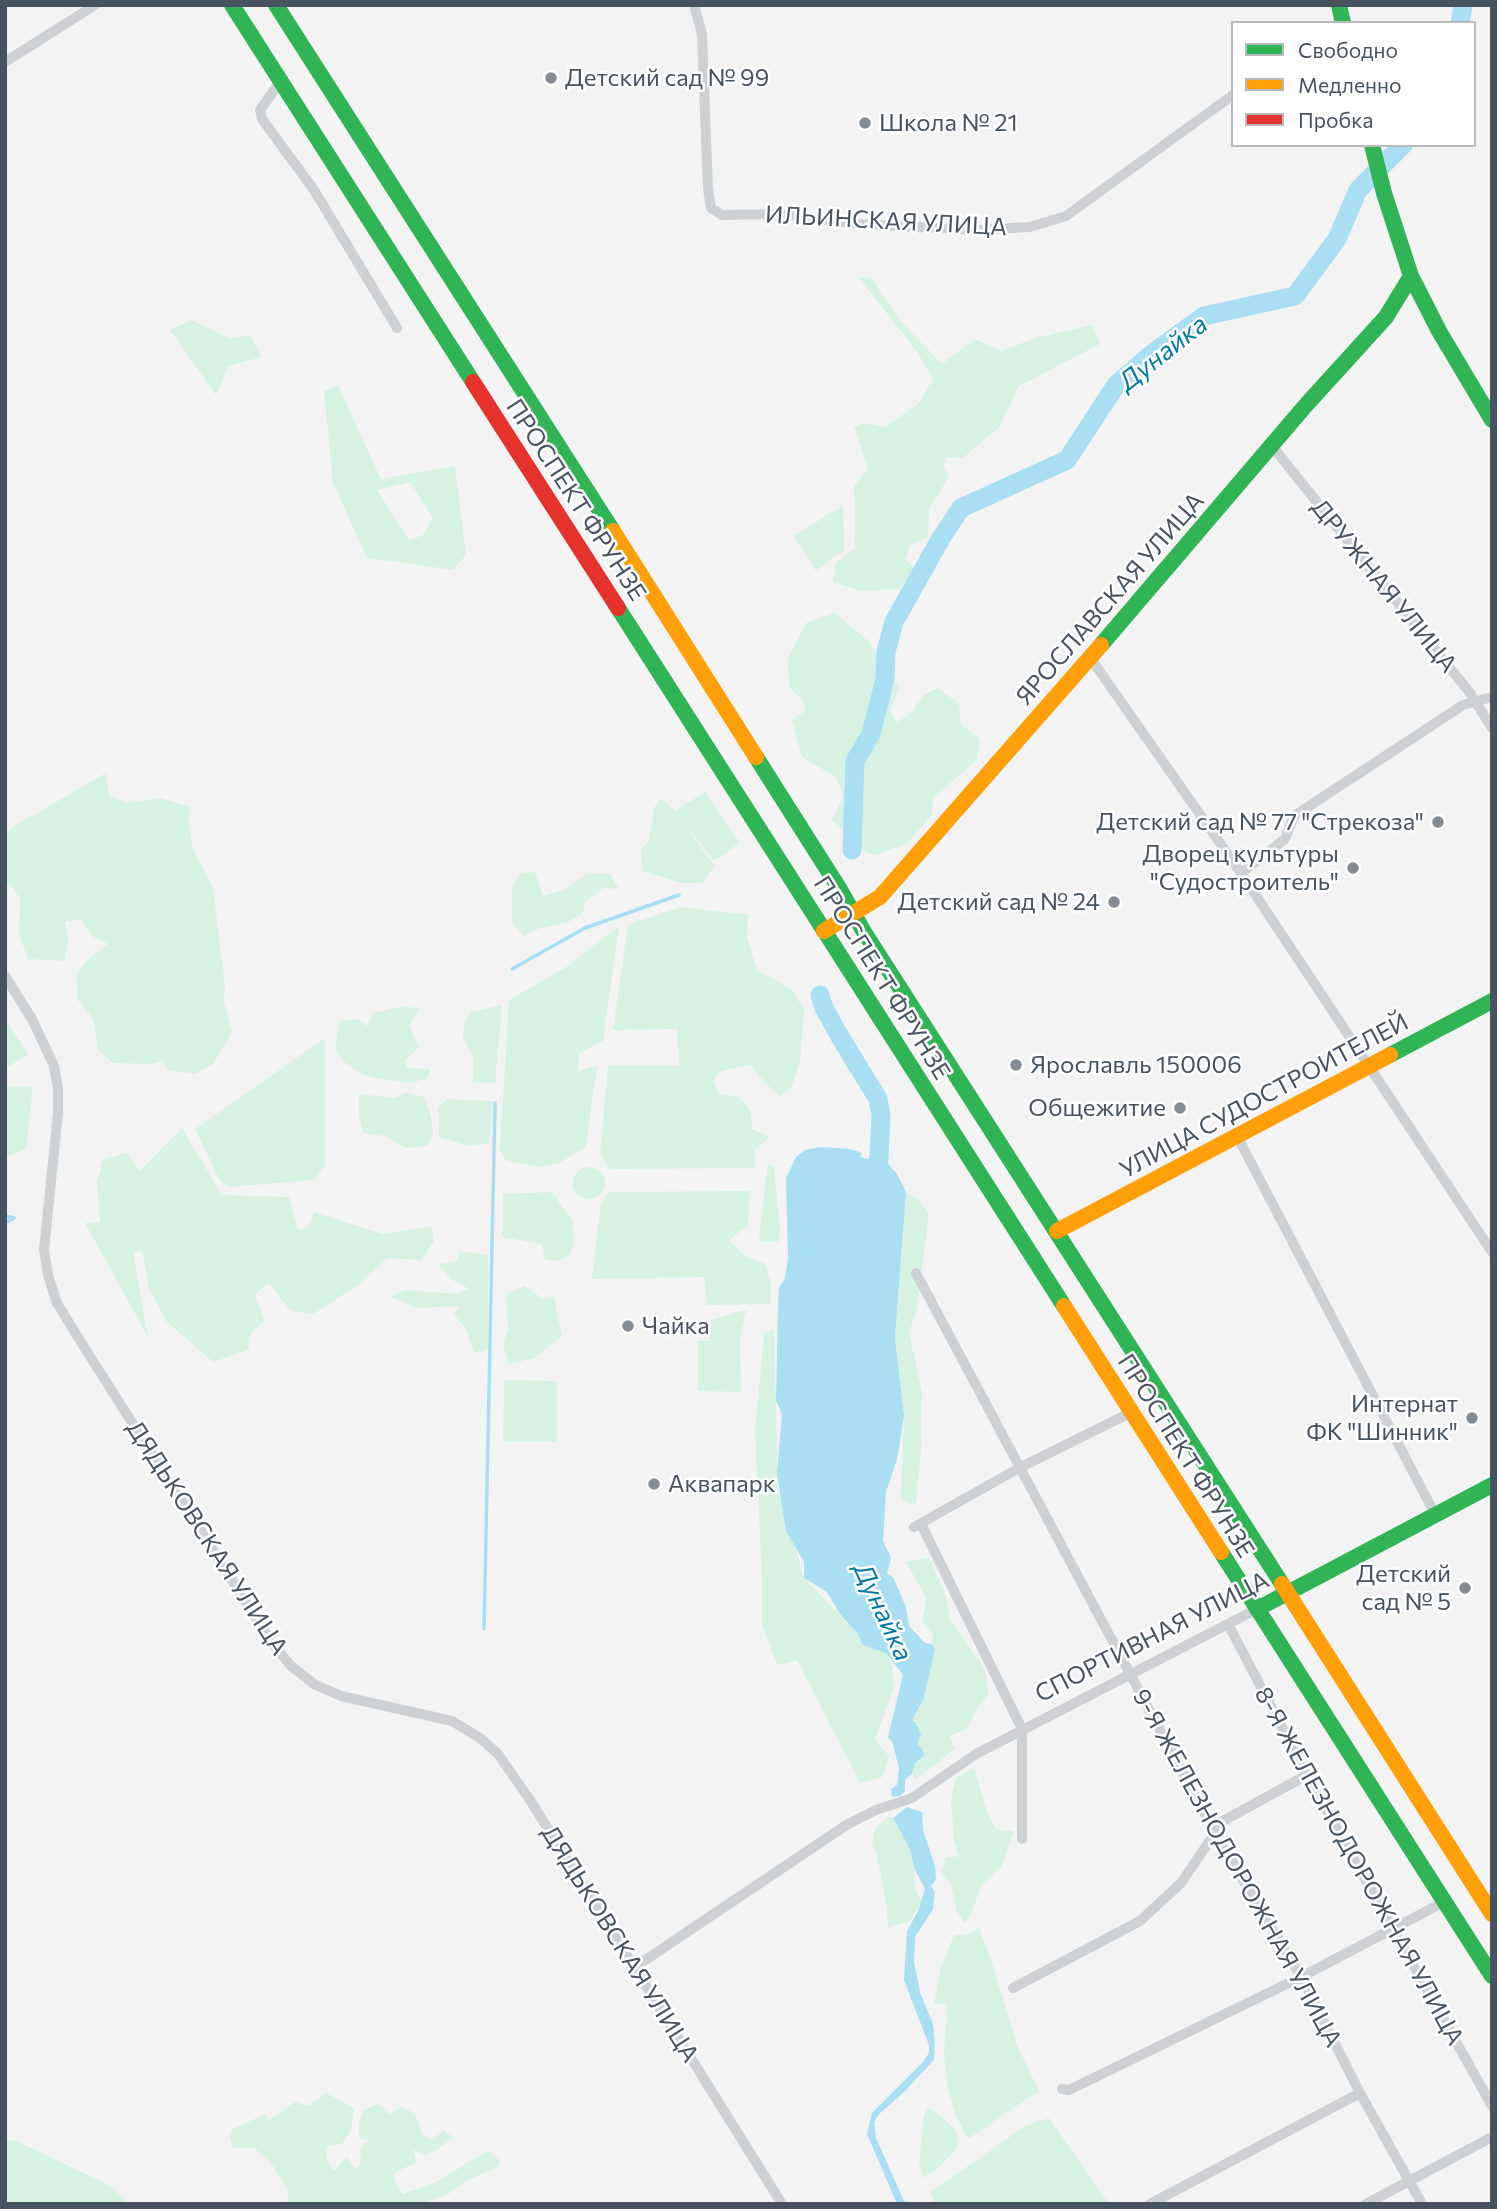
<!DOCTYPE html>
<html>
<head>
<meta charset="utf-8">
<style>
  body { margin:0 }
  #map { position:relative; width:1497px; height:2209px; overflow:hidden; background:#f3f3f3; font-family:Commissioner,sans-serif }
  canvas { display:block }
  .frame { position:absolute; inset:0; border:7px solid #485360; pointer-events:none }
  .legend { position:absolute; left:1231px; top:21px; width:245px; height:126px; box-sizing:border-box; background:#fff; border:2px solid #b6babf; margin:0; padding:9px 12px; list-style:none; font-size:21px; color:#485360 }
  .legend li { display:flex; align-items:center; gap:14px; height:35px }
  .legend b { width:35px; border:2px solid #b6babf }
</style>
</head>
<body>
<div id="map">
<canvas width="1497" height="2209"></canvas>
<div class="frame"></div>
<ul class="legend">
<li><b style="height:9px;background:#30b455"></b>Свободно</li>
<li><b style="height:9px;background:#ff9f0a"></b>Медленно</li>
<li><b style="height:9px;background:#e5322d"></b>Пробка</li>
</ul>
</div>
<script>
const g = document.querySelector('canvas').getContext('2d');
g.lineJoin = 'round';
function paint(path, color) { g.fillStyle = color; g.fill(path, 'evenodd'); }
const shape = rows => new Path2D(rows.map(r => 'M' + r).join(''));
function trace(path, color, width, dash) { g.strokeStyle = color; g.lineWidth = width; g.lineCap = dash ? 'butt' : 'round'; g.setLineDash(dash || []); g.stroke(path); }
function write(font, color, halo, rows, align = 'center') {
  g.font = font + ' Commissioner,sans-serif'; g.lineWidth = 5; g.setLineDash([]); g.textBaseline = 'middle'; g.strokeStyle = halo; g.fillStyle = color; for (const [text, x, y, turn = 0] of rows) {
    g.save(); g.translate(x, y); g.rotate((+turn || 0) * Math.PI / 180); g.textAlign = isNaN(turn) ? turn : align; if (halo) g.strokeText(text, 0, 0); g.fillText(text, 0, 0); g.restore();
  }
}
paint(shape([
  [858,277,871,278,901,322,942,364,975,339,1001,351,1036,338,1092,325,1100,344,1019,386,999,427,963,458,946,458,943,466,949,477,929,508,928,537,911,544,905,559,915,568,913,579,898,589,861,591,833,582,835,564,855,548,854,486,868,469,854,427,864,423,885,427,918,404,933,379,916,350],
  [191,320,230,339,250,335,262,357,228,366,216,395,170,330],
  [338,385,381,479,455,466,466,555,453,570,367,558,333,483,324,391],
  [410,482,433,518,423,535,409,540,377,490],
  [843,505,844,550,816,571,794,536],
  [835,613,868,641,899,687,890,711,897,722,911,713,924,695,937,688,959,703,961,724,980,739,977,760,933,798,932,815,908,843,875,855,867,853,832,820,843,797,837,778,802,757,792,720,806,710,802,699,790,688,787,660,806,623],
  [106,773,109,796,127,803,160,798,190,807,189,824,193,849,213,888,225,986,224,1002,232,1032,213,1064,195,1074,167,1070,162,1061,150,1064,113,1063,98,1050,93,1019,78,1000,77,973,90,957,108,944,92,936,81,920,65,921,68,939,65,961,28,959,19,934,20,899,11,885,5,883,5,837,11,828],
  [705,792,740,843,714,861,675,812,715,866,702,883,682,883,642,871,641,849,649,840,655,806,661,799,675,811],
  [535,872,543,896,565,890,586,874,610,874,619,889,603,888,586,901,582,914,568,922,537,929,524,936,512,923,512,886,521,873],
  [681,907,748,915,747,936,757,970,791,989,804,1009,800,1062,792,1086,780,1096,766,1084,750,1065,721,1071,713,1081,720,1094,739,1097,751,1111,752,1129,769,1137,755,1150,755,1168,610,1169,600,1154,608,1066,679,1066,677,1029,613,1030,628,925],
  [619,926,603,1041,578,1054,579,1071,597,1066,586,1146,558,1164,538,1167,505,1160,500,1149,509,1000,568,966],
  [502,1005,495,1083,473,1082,473,1056,463,1038,464,1023,471,1012],
  [404,1006,420,1009,409,1026,419,1047,405,1060,407,1068,431,1069,426,1079,409,1083,376,1078,362,1074,344,1062,335,1050,339,1021,358,1019,367,1026,373,1013],
  [5,1019,28,1054,8,1067,5,1063],
  [325,1038,325,1166,314,1180,229,1187,220,1181,195,1129],
  [33,1086,26,1149,11,1155,5,1155,5,1087],
  [405,1092,425,1097,431,1117,433,1134,427,1146,406,1148,384,1136,363,1133,359,1116,359,1094,395,1098],
  [447,1099,493,1101,489,1143,469,1146,439,1137,438,1107],
  [182,1128,222,1195,289,1197,298,1230,308,1228,314,1212,382,1234,432,1226,434,1241,421,1260,387,1258,358,1285,313,1314,290,1310,269,1283,255,1294,264,1321,251,1334,248,1350,213,1362,166,1321,149,1288,142,1251,133,1252,148,1337,85,1223,100,1222,97,1183,103,1159,127,1153,140,1171],
  [768,1165,774,1166,780,1232,778,1242,761,1242,759,1235],
  '573 1183a16 16 0 1 1 32 0a16 16 0 1 1-32 0Z',
  [750,1191,748,1225,729,1240,745,1256,765,1264,771,1284,770,1304,707,1305,704,1277,592,1279,601,1203,609,1192],
  [552,1192,573,1222,574,1243,570,1254,558,1261,545,1260,542,1244,502,1237,503,1194],
  [906,1192,921,1202,929,1214,917,1308,909,1333,922,1393,921,1452,916,1504,901,1500,904,1416,895,1338],
  [460,1251,488,1255,488,1349,474,1353,467,1331,454,1314,459,1306,418,1308,391,1297,405,1290,456,1294,469,1289,451,1279,438,1264,457,1261],
  [525,1286,543,1299,554,1297,562,1336,534,1358,508,1364,503,1343,508,1330,506,1294],
  [746,1310,740,1341,741,1392,698,1391,698,1341,709,1341,711,1320],
  [774,1329,778,1489,804,1578,857,1633,863,1644,886,1653,892,1664,894,1688,875,1739,889,1756,882,1777,860,1783,797,1660,777,1665,762,1624,762,1581,755,1430,764,1334],
  [504,1380,557,1381,557,1442,503,1442],
  [929,1557,944,1590,950,1619,985,1669,988,1695,978,1707,968,1728,950,1736,955,1749,916,1779,912,1773,917,1740,912,1721,924,1698,935,1649,932,1644,933,1634,922,1621,927,1599,906,1562],
  [974,1768,987,1812,996,1829,1014,1831,1001,1867,981,1886,970,1917,965,1923,957,1912,951,1884,941,1873,946,1858,959,1856,954,1841,951,1800,956,1778],
  [887,1817,893,1818,910,1849,914,1868,915,1887,921,1902,910,1921,888,1927,886,1903,877,1854,872,1844,875,1829],
  [979,1928,991,1960,1017,2045,1039,2091,968,2139,955,2114,948,2089,944,2055,947,2004,934,2004,940,1970,954,1935,970,1934],
  [326,2093,354,2108,351,2130,342,2144,326,2146,327,2161,334,2171,347,2157,355,2168,360,2165,361,2146,369,2141,359,2138,359,2123,364,2110,378,2104,390,2114,400,2107,415,2113,422,2134,431,2140,443,2130,454,2138,427,2155,413,2150,416,2163,395,2172,394,2180,403,2194,436,2182,487,2151,500,2160,498,2167,470,2179,448,2194,421,2204,287,2204,289,2191,271,2163,254,2148,233,2148,230,2137,232,2129,266,2114,269,2120,295,2102,308,2106],
  [928,2108,936,2112,956,2130,959,2146,936,2170,923,2178,919,2163,924,2115],
  [1049,2118,1109,2204,935,2204,931,2192,1025,2126],
  [5,2140,16,2141,109,2185,129,2204,5,2204]
]), '#d7f2e3');
paint(shape([
  [820,1147,850,1149,862,1153,860,1157,868,1159,879,1153,897,1174,906,1192,895,1338,904,1416,897,1460,886,1492,883,1541,891,1558,887,1574,893,1577,906,1607,909,1626,925,1643,932,1644,935,1649,924,1698,912,1720,915,1722,921,1735,917,1745,922,1749,924,1755,915,1763,912,1773,905,1780,905,1791,900,1796,892,1797,891,1789,897,1785,899,1769,893,1744,888,1737,903,1675,886,1653,863,1645,857,1633,840,1614,827,1592,804,1578,804,1562,786,1531,777,1473,782,1415,776,1400,778,1306,779,1288,785,1278,788,1259,786,1178,796,1157,805,1150],
  [907,1807,922,1812,923,1830,935,1866,936,1880,931,1886,935,1892,933,1909,915,1937,914,1962,920,1992,933,2024,935,2043,934,2060,903,2093,878,2115,874,2123,876,2138,904,2201,912,2203,897,2204,867,2134,872,2113,923,2062,929,2053,929,2045,904,1980,907,1931,918,1911,925,1889,914,1868,910,1849,893,1818]
]), '#aadef2');
trace(shape([
  [512,969,585,928,679,895],
  [5,1216,14,1218,5,1223],
  [484,1629,495,1103]
]), '#aadef2', 3.5);
trace(shape([
  [1460,23,1463,5],
  [852,850,855,761,871,734,885,679,886,652,894,622,941,538,961,508,1067,460,1116,385,1153,353,1204,316,1295,296,1337,239,1358,190,1403,145],
  [820,995,824,1008,839,1035,878,1099,881,1115,878,1178]
]), '#aadef2', 19);
trace(shape([
  [694,5,702,34,708,189,711,208,722,215,782,214,857,224,979,230,1030,227,1066,216,1233,95],
  [5,62,95,5],
  [281,81,260,110,262,119,314,190,397,328],
  [1272,446,1470,693,1492,728],
  [1089,656,1241,873,1492,1252],
  [1241,873,1285,839,1294,816,1463,705,1492,697],
  [5,976,32,1019,54,1066,58,1088,58,1113,44,1250,48,1275,57,1303,79,1339,272,1643,291,1666,314,1684,341,1696,452,1721,480,1738,498,1754,530,1800,782,2204],
  [1237,1136,1436,1516],
  [916,1273,1215,1833,1301,1977,1360,2093,1422,2204],
  [921,1524,1022,1729,1022,1839],
  [914,1527,1021,1467,1132,1412],
  [1228,1624,1307,1775,1492,2106],
  [1212,1827,1307,1775],
  [635,1967,848,1824,876,1810,912,1798,976,1754,1257,1609],
  [1013,1988,1140,1921,1181,1883,1215,1833],
  [1062,2089,1069,2090,1301,1977,1444,1902],
  [1150,2204,1360,2093],
  [1366,2204,1492,2137]
]), '#ced1d4', 10);
trace(shape([
  [232,5,473,382],
  [276,5,613,531],
  [1339,5,1343,23],
  [1372,145,1384,193,1411,276,1439,331,1492,420],
  [618,608,1064,1306],
  [1101,645,1306,405,1386,317,1411,276],
  [756,757,839,888,864,932,1282,1584],
  [1390,1055,1492,1001],
  [1221,1552,1492,1976],
  [1257,1609,1492,1485]
]), '#30b455', 16);
trace(shape([
  [613,531,756,757],
  [824,931,880,897,1101,645],
  [1057,1231,1390,1055],
  [1064,1306,1221,1552],
  [1282,1584,1492,1914]
]), '#ff9f0a', 16);
trace(shape([
  [473,382,618,608]
]), '#e5322d', 16);
for (const [x, y, r, color] of [
  [551,78,7,"#848b93"],
  [865,123,7,"#848b93"],
  [1438,822,7,"#848b93"],
  [1353,868,7,"#848b93"],
  [1114,902,7,"#848b93"],
  [1016,1065,7,"#848b93"],
  [1180,1108,7,"#848b93"],
  [628,1326,7,"#848b93"],
  [1472,1418,7,"#848b93"],
  [654,1484,7,"#848b93"],
  [1465,1588,7,"#848b93"]
]) { const dot = new Path2D(); dot.arc(x, y, r, 0, 2 * Math.PI); g.fillStyle = color; g.fill(dot); trace(dot, '#fff', 2.5); }
write('24px', '#485360', '#fff', [
  ["Детский сад № 99",565,78,"left"],
  ["Школа № 21",879,123,"left"],
  ["Детский сад № 77 \"Стрекоза\"",1424,822],
  ["Дворец культуры",1339,854],
  ["\"Судостроитель\"",1339,882],
  ["Детский сад № 24",1100,902],
  ["Ярославль 150006",1030,1065,"left"],
  ["Общежитие",1166,1108],
  ["Чайка",642,1326,"left"],
  ["Интернат",1458,1404],
  ["ФК \"Шинник\"",1458,1432],
  ["Аквапарк",668,1484,"left"],
  ["Детский",1451,1574],
  ["сад № 5",1451,1602]
], 'right');
write('24px', '#485360', '#fff', [
  ["ИЛЬИНСКАЯ УЛИЦА",886,221,3],
  ["ПРОСПЕКТ ФРУНЗЕ",576,500,57],
  ["ДРУЖНАЯ УЛИЦА",1384,586,51],
  ["ЯРОСЛАВСКАЯ УЛИЦА",1110,599,-49],
  ["ПРОСПЕКТ ФРУНЗЕ",882,978,58],
  ["УЛИЦА СУДОСТРОИТЕЛЕЙ",1264,1096,-28],
  ["ПРОСПЕКТ ФРУНЗЕ",1186,1456,58],
  ["ДЯДЬКОВСКАЯ УЛИЦА",207,1538,57],
  ["СПОРТИВНАЯ УЛИЦА",1152,1637,-27],
  ["8-Я ЖЕЛЕЗНОДОРОЖНАЯ УЛИЦА",1359,1866,61],
  ["9-Я ЖЕЛЕЗНОДОРОЖНАЯ УЛИЦА",1237,1868,61],
  ["ДЯДЬКОВСКАЯ УЛИЦА",620,1944,58]
]);
write('italic 26px', '#067aa6', '#fff', [
  ["Дунайка",1163,353,-38],
  ["Дунайка",883,1612,65]
]);
</script>
</body>
</html>
